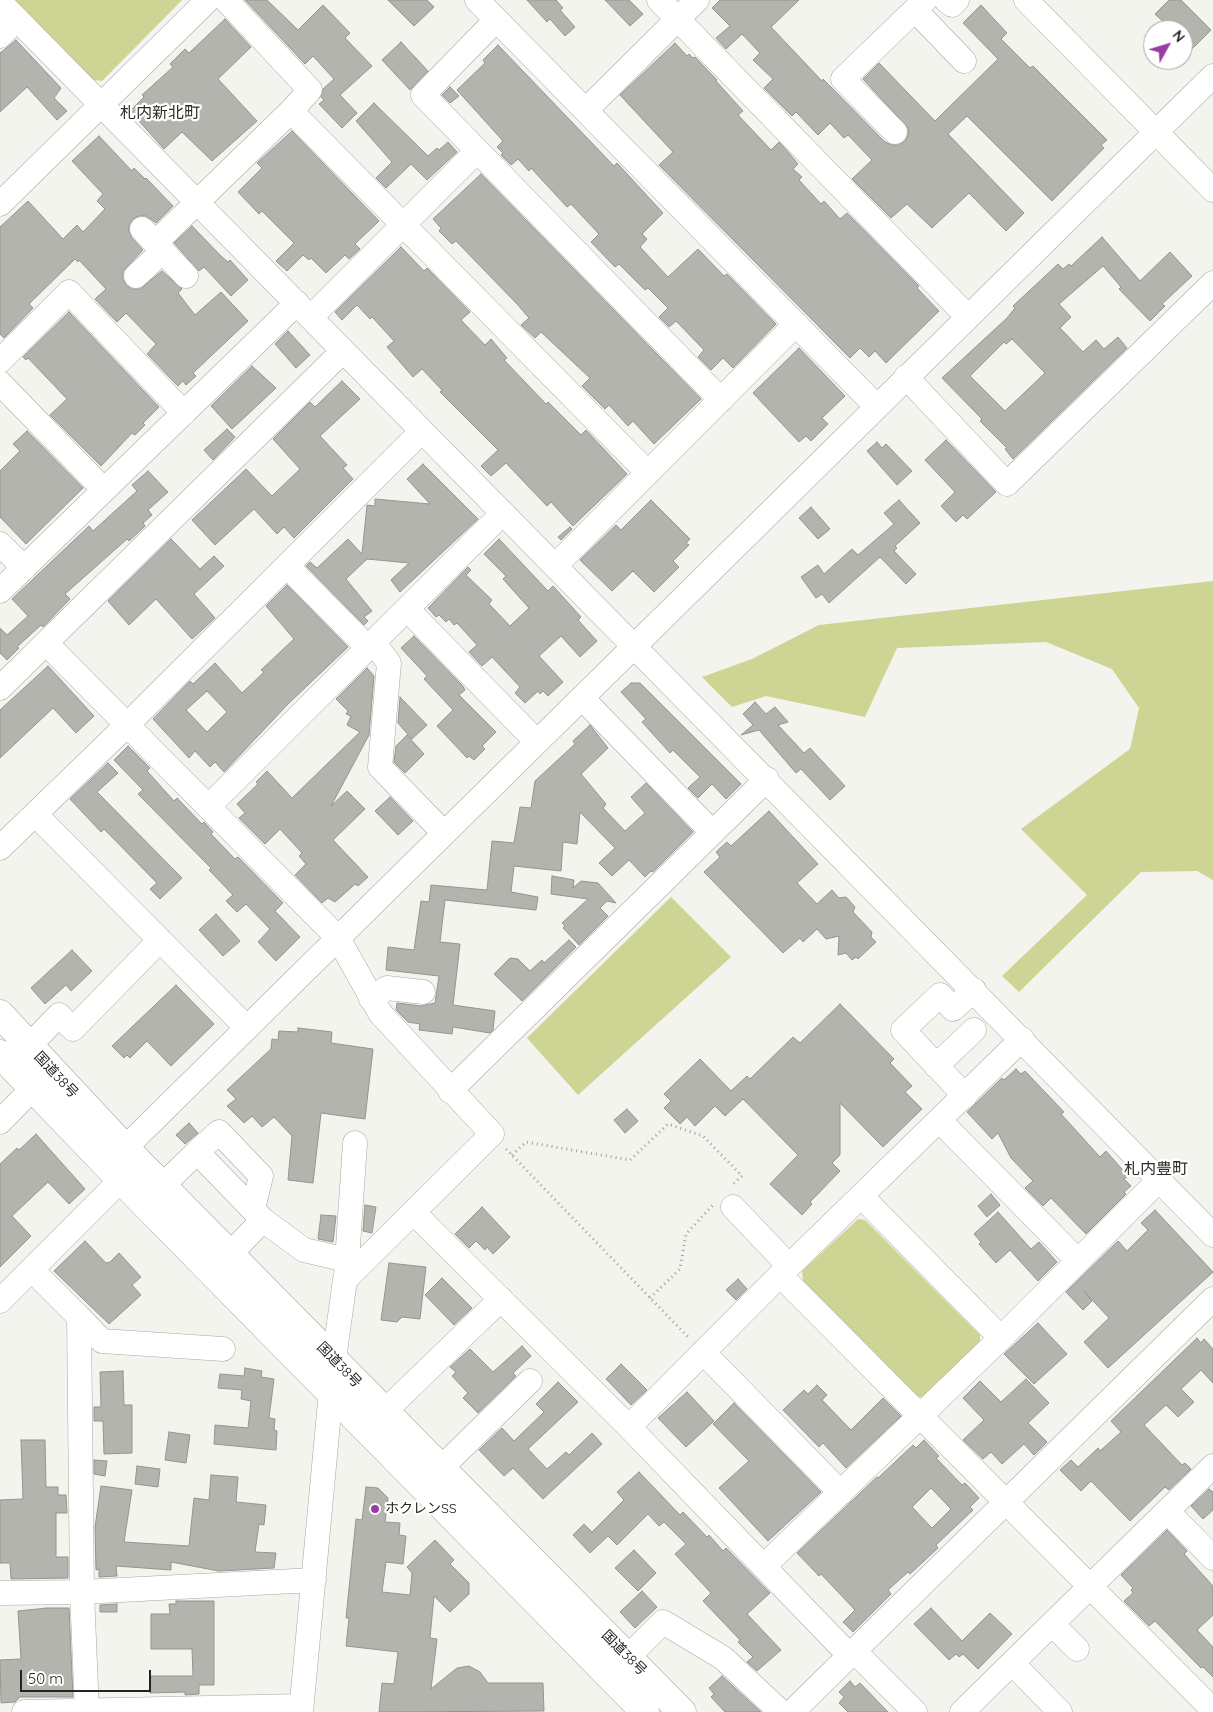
<!DOCTYPE html>
<html>
<head>
<meta charset="utf-8">
<style>
  body { margin:0 }
  #map { position:relative; width:1213px; height:1712px; overflow:hidden; background:#f3f4ed; font-family:Quicksand,sans-serif }
  canvas { display:block }
  .north { position:absolute; left:1143px; top:20px; width:50px; height:50px; box-sizing:border-box; background:#fff; border:1px solid #a7a7a6; border-radius:50%; rotate:51deg; font-size:14px; font-weight:700; line-height:20px; text-align:center; color:#232321 }
  .north::after { content:''; display:block; margin:auto; width:18px; height:22px; background:#993ca6; clip-path:polygon(50% 0,100% 100%,50% 72%,0 100%) }
  .scale { position:absolute; left:20px; top:1670px; width:131px; height:22px; box-sizing:border-box; border:2px solid #232321; border-top:0; padding-left:6px; font-size:15px; line-height:18px; white-space:nowrap; color:#232321; -webkit-text-stroke:4px #fff; paint-order:stroke }
</style>
</head>
<body>
<div id="map">
<canvas width="1213" height="1712"></canvas>
<div class="north">N</div>
<div class="scale">50 m</div>
</div>
<script>
const g = document.querySelector('canvas').getContext('2d');
g.lineJoin = 'round';
function paint(path, color) { g.fillStyle = color; g.fill(path, 'evenodd'); }
const shape = rows => new Path2D(rows.map(r => 'M' + r).join(''));
function trace(path, color, width, dash) { g.strokeStyle = color; g.lineWidth = width; g.lineCap = dash ? 'butt' : 'round'; g.setLineDash(dash || []); g.stroke(path); }
function write(font, color, halo, rows, align = 'center') {
  g.font = font + ' Quicksand,"Noto Sans JP",sans-serif'; g.lineWidth = 4.5; g.setLineDash([]); g.textBaseline = 'middle'; g.strokeStyle = halo; g.fillStyle = color; for (const [text, x, y, turn = 0] of rows) {
    g.save(); g.translate(x, y); g.rotate((+turn || 0) * Math.PI / 180); g.textAlign = isNaN(turn) ? turn : align; if (halo) g.strokeText(text, 0, 0); g.fillText(text, 0, 0); g.restore();
  }
}
paint(shape([
  [15,0,182,0,102,81,93,80],
  [1213,581,1213,880,1197,871,1141,872,1019,992,1002,976,1087,895,1021,829,1130,749,1139,708,1112,669,1046,642,897,648,865,717,766,696,732,707,702,677,752,659,819,625],
  [671,897,731,957,578,1095,527,1038],
  [858,1219,865,1220,980,1335,980,1341,925,1398,916,1396,803,1281,802,1271]
]), '#cdd494');
const building = shape([
  [245,0,267,0,298,30,323,5,350,33,345,38,372,66,340,95,357,113,342,128,319,104,324,100,321,97,323,89,334,79,313,56,305,64,245,0],
  [388,0,427,0,434,7,414,26,388,0],
  [527,0,556,0,563,8,560,10,575,27,565,36,550,19,547,22,527,0],
  [605,0,629,0,643,14,630,26,605,0],
  [720,0,799,0,771,27,822,81,823,79,885,142,892,145,899,145,905,141,908,135,908,128,863,79,879,63,935,121,998,59,963,23,981,5,1007,33,1001,39,1030,68,1033,66,1107,140,1101,145,1104,148,1052,201,967,116,948,134,1024,213,1006,231,969,193,932,228,907,204,891,218,852,179,872,160,848,135,844,138,830,123,818,135,796,112,792,116,764,88,773,79,753,60,760,53,742,34,726,49,716,38,730,26,712,8,720,0],
  [1169,0,1181,0,1211,30,1191,50,1183,42,1183,30,1172,30,1155,14,1169,0],
  [225,19,251,47,218,79,257,121,212,161,182,132,164,149,130,111,144,97,142,95,173,67,170,64,185,49,189,53,225,19],
  [16,40,61,88,54,98,67,111,57,120,27,87,0,112,0,53,16,40],
  [401,42,428,71,410,90,382,60,401,42],
  [675,43,687,56,689,54,693,58,695,57,717,80,716,81,743,111,738,115,771,150,779,142,789,153,798,164,793,169,802,177,799,180,821,204,824,201,840,219,847,213,919,286,917,288,939,311,886,363,875,351,869,357,860,348,850,358,659,165,673,152,620,95,675,43],
  [498,45,614,166,617,163,663,213,642,234,647,239,640,247,668,277,698,249,724,276,727,274,776,324,733,368,723,358,711,370,698,357,704,350,676,321,669,327,659,317,668,308,648,288,645,290,619,264,615,267,591,242,599,234,571,204,567,207,531,168,529,171,518,159,511,165,501,155,503,153,497,147,503,141,457,90,485,63,483,60,498,45],
  [450,87,459,96,450,103,442,95,450,87],
  [374,103,428,156,437,148,439,150,448,142,457,152,427,180,411,164,386,188,376,178,392,162,356,121,374,103],
  [292,131,379,221,355,244,360,249,349,259,345,255,326,273,311,258,309,260,303,255,287,271,276,261,294,243,262,211,259,214,238,192,262,168,257,163,292,131],
  [99,136,132,171,134,168,145,179,146,178,173,206,156,223,146,216,139,216,133,219,129,225,129,232,132,238,143,250,123,271,123,279,126,285,132,289,140,289,162,271,182,289,178,293,195,315,221,292,248,321,193,373,196,376,186,385,183,381,178,386,147,354,156,344,126,313,117,322,95,299,106,289,79,260,78,262,75,259,29,304,33,308,4,338,0,334,0,227,28,201,63,239,77,225,83,232,105,209,97,201,103,194,72,161,99,136],
  [481,174,701,399,654,444,633,421,628,426,609,405,605,409,582,386,590,378,541,332,535,338,521,325,529,318,517,304,456,241,452,244,439,231,441,228,433,219,481,174],
  [192,226,221,256,228,262,230,260,248,280,231,296,204,267,199,271,174,243,192,226],
  [1102,237,1140,281,1170,252,1192,276,1162,304,1165,306,1150,321,1119,289,1121,287,1103,266,1059,304,1071,317,1060,328,1083,352,1096,340,1104,349,1118,337,1127,348,1013,459,1005,449,1007,448,980,421,982,419,942,378,1007,318,1015,308,1013,306,1058,264,1063,269,1069,264,1071,266,1102,237],
  [1012,339,1045,373,1005,411,970,376,1004,342,1006,344,1012,339],
  [401,247,424,271,427,268,470,312,461,320,485,345,491,339,507,358,504,360,546,404,548,402,581,435,586,430,627,474,573,526,551,502,547,506,506,463,491,476,481,466,498,450,440,392,442,390,422,369,413,377,387,347,394,341,372,317,370,319,357,305,342,320,335,312,401,247],
  [69,312,159,407,143,423,145,425,135,435,132,433,101,466,50,415,67,399,28,358,26,360,23,357,69,312],
  [288,331,310,355,296,368,275,344,288,331],
  [799,348,845,396,822,418,828,424,811,441,806,436,799,442,753,393,799,348],
  [252,366,276,388,232,429,211,406,252,366],
  [342,381,360,399,320,436,347,465,343,468,353,479,294,538,284,527,277,534,254,509,215,545,192,520,246,469,272,496,300,469,273,439,310,402,315,407,342,381],
  [227,429,235,437,213,460,204,450,227,429],
  [27,431,83,488,26,544,0,517,0,471,20,451,13,444,27,431],
  [946,440,996,492,967,519,963,515,956,522,941,506,955,492,925,460,946,440],
  [877,442,882,448,886,444,912,471,897,485,867,451,877,442],
  [423,464,478,519,400,592,391,580,409,563,367,559,346,579,372,611,364,617,368,621,364,625,306,566,310,562,317,568,348,539,362,554,367,505,375,506,375,499,430,504,407,479,423,464],
  [148,471,168,492,148,510,152,515,143,523,145,526,129,541,127,539,65,594,70,599,43,627,41,625,17,647,19,648,7,660,0,653,0,628,7,635,28,616,12,599,89,526,93,531,137,491,132,485,148,471],
  [651,500,690,539,686,543,689,545,673,561,679,567,654,592,633,571,612,591,580,560,616,525,621,530,651,500],
  [899,500,920,523,895,546,897,548,894,551,916,574,906,584,880,557,829,603,822,594,816,598,801,577,818,565,824,574,852,549,858,555,894,524,884,513,899,500],
  [811,507,830,529,818,539,799,518,811,507],
  [570,527,572,529,561,540,558,537,570,527],
  [171,539,200,569,214,556,224,566,194,594,215,618,192,639,156,599,129,625,108,601,171,539],
  [499,539,548,591,553,586,581,617,578,620,597,641,580,657,561,636,539,656,563,682,548,696,543,691,540,694,538,691,525,703,515,693,520,687,492,657,482,666,469,652,477,645,457,623,454,625,449,619,446,622,439,615,436,617,428,608,468,567,471,570,466,575,492,600,489,604,510,626,529,608,503,579,506,576,484,554,499,539],
  [287,585,348,647,288,704,224,772,215,762,210,767,195,751,189,758,153,719,190,681,193,684,215,663,242,693,264,672,261,670,294,639,266,606,287,585],
  [207,691,227,712,207,732,186,710,207,691],
  [414,636,462,685,465,690,459,695,496,732,482,746,485,749,474,760,469,756,467,758,437,726,453,710,424,679,427,676,401,648,414,636],
  [48,666,94,716,76,733,53,708,0,758,0,710,48,666],
  [367,668,374,676,369,735,331,806,347,791,365,809,333,840,368,877,358,886,355,884,352,887,335,902,328,898,322,903,295,875,306,864,299,856,302,853,280,829,265,844,239,818,245,813,237,804,258,784,256,782,267,771,292,798,360,732,347,725,351,716,346,714,348,711,336,699,367,668],
  [631,683,640,683,741,784,726,799,712,784,698,798,688,788,700,777,673,750,670,753,642,722,646,719,621,692,631,683],
  [400,697,427,725,412,739,398,723,400,697],
  [755,702,766,714,775,707,788,722,778,725,804,753,810,748,845,786,830,800,801,769,796,773,759,730,741,735,753,725,743,714,755,702],
  [590,725,608,748,581,774,606,804,603,808,625,831,645,813,631,797,646,783,693,832,653,872,651,871,645,877,629,860,612,876,599,863,615,848,580,812,577,844,563,842,561,871,514,866,511,892,538,897,536,910,445,900,440,942,460,944,453,1005,495,1011,493,1030,490,1033,453,1027,452,1034,419,1030,420,1024,408,1022,396,1010,397,1003,421,1006,435,1003,439,976,386,970,388,947,414,950,421,901,429,902,431,885,487,890,492,841,514,843,520,807,531,808,535,781,575,744,573,741,590,725],
  [407,735,424,754,405,773,394,762,396,746,407,735],
  [128,746,150,768,147,771,174,801,177,798,202,824,204,822,213,832,211,834,235,859,238,857,283,903,275,911,300,937,276,961,258,942,270,929,246,904,237,912,226,901,233,895,209,870,211,868,138,794,143,790,114,760,128,746],
  [108,763,118,773,97,792,182,878,160,899,150,889,157,883,104,829,101,832,70,799,108,763],
  [390,797,413,821,398,835,375,811,390,797],
  [769,811,818,864,797,883,817,904,832,890,839,898,846,897,855,907,853,912,872,932,871,937,876,942,858,959,856,957,852,960,846,953,838,955,839,936,826,939,817,929,803,942,800,938,783,953,704,872,720,857,716,852,727,842,731,846,769,811],
  [552,876,574,880,573,888,581,881,598,883,616,903,607,901,600,908,608,916,579,945,563,928,565,926,562,923,588,899,551,894,552,876],
  [216,914,240,941,223,956,199,930,216,914],
  [569,940,576,947,522,1001,494,974,510,958,518,959,530,971,542,960,544,963,569,940],
  [72,950,92,971,71,991,66,985,45,1004,31,988,72,950],
  [176,985,214,1024,171,1066,147,1041,130,1058,127,1055,124,1058,112,1046,176,985],
  [840,1004,894,1059,890,1063,912,1086,905,1092,922,1109,883,1147,840,1103,840,1155,832,1163,840,1171,810,1202,812,1204,802,1215,770,1184,798,1155,743,1099,725,1116,715,1106,695,1126,687,1117,680,1124,664,1108,671,1101,664,1094,700,1059,731,1091,747,1076,750,1079,793,1037,800,1043,840,1004],
  [298,1028,332,1032,331,1043,373,1049,365,1119,321,1113,313,1183,288,1180,292,1136,274,1117,262,1127,252,1116,244,1123,227,1106,236,1099,227,1090,271,1049,272,1039,278,1040,279,1031,298,1032,298,1028],
  [1016,1069,1021,1074,1025,1071,1064,1112,1061,1114,1100,1157,1106,1151,1128,1176,1124,1179,1131,1186,1124,1192,1126,1194,1086,1234,1051,1198,1043,1206,1025,1188,1033,1181,1011,1158,998,1133,992,1139,967,1112,1002,1078,1004,1080,1016,1069],
  [627,1109,638,1121,625,1133,614,1120,627,1109],
  [189,1123,198,1133,185,1144,176,1135,189,1123],
  [36,1134,85,1189,69,1204,48,1182,12,1216,31,1236,0,1267,0,1164,17,1148,19,1150,36,1134],
  [991,1194,1000,1205,987,1217,978,1206,991,1194],
  [365,1205,376,1207,372,1233,363,1231,365,1205],
  [482,1207,510,1237,493,1254,487,1247,485,1250,476,1241,469,1248,455,1234,482,1207],
  [1155,1210,1213,1272,1108,1368,1084,1342,1109,1318,1084,1291,1092,1301,1083,1310,1066,1292,1118,1241,1127,1251,1148,1230,1141,1223,1155,1210],
  [998,1212,1031,1249,1039,1242,1057,1262,1038,1281,1010,1250,996,1263,979,1244,981,1242,974,1234,998,1212],
  [321,1215,336,1216,333,1242,318,1239,321,1215],
  [85,1241,106,1263,110,1262,119,1253,141,1277,132,1285,141,1295,109,1324,54,1271,85,1241],
  [389,1263,426,1267,420,1319,402,1317,397,1322,381,1320,389,1263],
  [442,1278,472,1308,454,1325,425,1295,442,1278],
  [738,1279,747,1289,736,1300,726,1290,738,1279],
  [1038,1323,1067,1354,1034,1384,1004,1354,1038,1323],
  [1197,1338,1201,1343,1204,1339,1213,1349,1213,1383,1201,1370,1181,1389,1194,1402,1178,1417,1166,1405,1144,1425,1182,1465,1185,1463,1191,1469,1169,1490,1165,1487,1130,1521,1091,1481,1081,1491,1060,1470,1071,1460,1078,1467,1098,1448,1100,1451,1121,1432,1111,1421,1197,1338],
  [522,1346,531,1356,513,1373,516,1376,478,1413,463,1398,468,1393,452,1376,456,1372,450,1367,470,1349,493,1372,522,1346],
  [621,1364,647,1390,631,1405,606,1379,621,1364],
  [245,1368,262,1371,261,1377,274,1379,269,1418,275,1419,274,1430,277,1431,276,1450,214,1444,215,1425,248,1428,251,1401,241,1399,242,1390,218,1388,220,1374,244,1376,245,1368],
  [123,1371,124,1405,132,1405,132,1453,104,1454,103,1421,94,1421,94,1407,101,1407,100,1372,123,1371],
  [1026,1379,1049,1403,1028,1423,1047,1442,1034,1455,1024,1444,1002,1464,991,1452,983,1459,963,1440,984,1420,963,1398,980,1381,1001,1402,1026,1379],
  [558,1382,578,1402,528,1449,547,1469,566,1452,569,1455,592,1433,602,1444,543,1499,513,1468,504,1476,479,1450,502,1428,514,1441,544,1412,536,1404,558,1382],
  [817,1385,827,1395,822,1400,851,1430,883,1398,901,1416,846,1468,823,1443,819,1447,783,1410,804,1390,808,1394,817,1385],
  [687,1392,714,1421,686,1447,658,1418,687,1392],
  [734,1403,821,1492,768,1541,719,1488,749,1461,713,1424,734,1403],
  [169,1432,190,1435,186,1463,165,1460,169,1432],
  [21,1440,45,1440,46,1487,58,1487,58,1495,66,1495,67,1513,56,1513,56,1557,68,1557,68,1578,11,1579,10,1563,0,1563,0,1500,23,1499,21,1440],
  [924,1440,939,1456,936,1458,962,1485,965,1483,979,1498,970,1507,973,1510,936,1545,938,1548,910,1574,908,1572,888,1590,891,1594,853,1632,843,1622,855,1610,821,1574,819,1576,797,1553,877,1477,878,1478,913,1445,916,1448,924,1440],
  [931,1488,951,1509,932,1528,912,1507,931,1488],
  [94,1460,107,1461,105,1476,94,1474,94,1460],
  [137,1466,160,1469,158,1487,135,1484,137,1466],
  [639,1472,680,1515,683,1512,707,1537,709,1535,723,1551,726,1548,770,1593,747,1614,781,1650,757,1671,747,1662,753,1657,738,1642,740,1640,703,1601,711,1593,675,1554,686,1544,664,1522,659,1526,648,1514,617,1545,608,1536,590,1553,573,1535,584,1524,592,1532,624,1500,617,1492,639,1472],
  [211,1475,238,1477,236,1502,266,1505,264,1525,259,1524,255,1552,276,1553,274,1568,219,1571,171,1562,171,1570,116,1566,117,1576,99,1577,99,1569,96,1570,95,1527,101,1486,132,1490,124,1542,189,1546,194,1498,209,1500,211,1475],
  [366,1487,378,1488,388,1498,385,1522,400,1523,399,1535,406,1536,403,1564,386,1562,382,1592,410,1595,412,1573,407,1567,435,1540,454,1560,450,1564,469,1583,469,1594,450,1612,434,1596,430,1638,437,1639,431,1689,457,1668,469,1666,480,1672,488,1683,543,1683,544,1711,379,1712,382,1683,394,1684,398,1652,346,1646,349,1618,346,1618,356,1519,362,1520,366,1487],
  [1209,1489,1213,1492,1213,1510,1203,1519,1191,1506,1209,1489],
  [1167,1530,1187,1551,1184,1554,1213,1586,1213,1615,1197,1630,1213,1647,1213,1677,1203,1667,1201,1668,1155,1621,1149,1626,1124,1601,1133,1593,1131,1590,1133,1588,1121,1575,1167,1530],
  [634,1550,656,1573,638,1591,615,1568,634,1550],
  [642,1591,657,1607,635,1628,620,1612,642,1591],
  [176,1601,214,1601,214,1685,199,1685,199,1694,185,1695,185,1692,150,1693,151,1676,193,1676,192,1649,151,1649,151,1614,170,1614,169,1604,176,1604,176,1601],
  [117,1604,117,1612,100,1612,100,1605,117,1604],
  [47,1608,69,1608,73,1697,20,1697,15,1702,1,1703,0,1660,21,1659,18,1611,47,1608],
  [931,1608,962,1641,990,1613,1012,1634,978,1669,963,1654,959,1657,956,1654,949,1660,914,1624,931,1608],
  [722,1676,761,1712,725,1712,711,1697,714,1694,709,1688,722,1676],
  [850,1681,855,1687,860,1683,888,1712,848,1712,839,1703,844,1697,839,1692,850,1681]
]);
paint(building, '#b3b4ae');
trace(building, '#959590', 1);
const minor = shape([
  [226,0,310,90,291,111],
  [477,0,877,407],
  [659,0,968,317],
  [946,0,952,5,957,0],
  [1026,0,1213,190],
  [0,2,1213,1235],
  [915,10,964,61],
  [496,20,423,95,721,400],
  [0,36,17,19],
  [586,110,697,0],
  [895,132,843,79,925,0],
  [0,204,208,0],
  [142,229,186,276],
  [155,243,291,111,648,473],
  [136,276,163,251],
  [311,317,477,151],
  [0,361,69,292,184,413],
  [906,377,1007,484,1213,283],
  [0,383,104,490],
  [0,544,24,568],
  [287,566,368,648],
  [555,566,796,324],
  [0,591,297,303],
  [407,609,537,742],
  [46,643,338,938,380,1013,492,1134,345,1280,334,1359,301,1712],
  [374,643,389,663,380,767,444,833],
  [0,688,343,351],
  [582,698,712,832],
  [208,807,503,513],
  [35,814,247,1028],
  [0,848,127,725,422,431],
  [371,999,387,988,423,992],
  [29,1046,59,1015,73,1029,160,940],
  [936,1066,974,1030],
  [450,1091,767,779],
  [965,1096,903,1030,940,995,953,1009,974,990],
  [940,1121,1078,1261],
  [0,1122,32,1089],
  [197,1152,219,1132,261,1176,253,1209],
  [162,1186,197,1152,263,1220,304,1250,347,1260],
  [861,1196,1001,1338],
  [733,1207,789,1266],
  [413,1212,629,1427,849,1655],
  [230,1254,263,1220],
  [32,1270,79,1317,82,1592,87,1712],
  [780,1275,1213,1710],
  [346,1276,355,1143],
  [0,1301,121,1180,125,1148,1213,76],
  [79,1317,102,1341,223,1349],
  [703,1352,841,1493],
  [385,1411,501,1299],
  [629,1427,780,1275,1022,1039],
  [441,1468,530,1381],
  [1167,1511,1213,1558],
  [764,1566,1001,1338,1159,1180],
  [0,1593,82,1592,314,1580],
  [1052,1624,1077,1649],
  [854,1651,915,1712],
  [628,1657,663,1622,723,1658,781,1712],
  [1012,1663,1060,1712],
  [24,1712,301,1706],
  [792,1712,1213,1299],
  [962,1712,1213,1466]
]);
const highway = shape([
  [0,1014,125,1148,682,1712],
  [0,1054,121,1180,645,1712]
]);
trace(minor, '#a7a8a2', 25);
trace(highway, '#a7a8a2', 29);
trace(shape([
  [506,1149,689,1338],
  [512,1155,526,1142,630,1160,668,1124,703,1136,742,1176,731,1186],
  [650,1298,680,1269,686,1234,713,1205]
]), '#a1a19c', 3, [1, 4]);
trace(minor, '#fff', 24);
trace(highway, '#fff', 28);
for (const [x, y, r, color] of [
  [375,1509,5,"#993ca6"]
]) { const dot = new Path2D(); dot.arc(x, y, r, 0, 2 * Math.PI); g.fillStyle = color; g.fill(dot); trace(dot, '#fff', 2); }
write('14px', '#232321', '#fff', [
  ["国道38号",56,1075,47],
  ["国道38号",339,1365,46],
  ["国道38号",624,1653,45]
]);
write('14px', '#232321', '#fff', [
  ["ホクレンSS",385,1509]
], 'left');
write('16px', '#2c2c28', '#fff', [
  ["札内新北町",160,113],
  ["札内豊町",1156,1169]
]);
</script>
</body>
</html>
